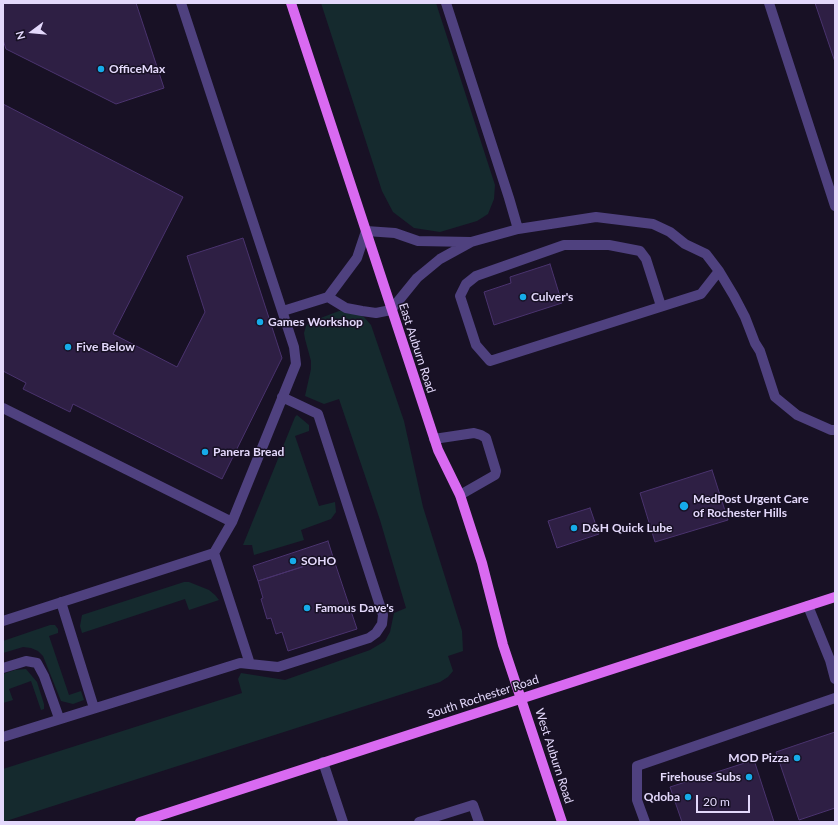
<!DOCTYPE html>
<html>
<head>
<meta charset="utf-8">
<style>
  body { margin:0 }
  #map { position:relative; width:838px; height:825px; overflow:hidden; background:#181125; font-family:Lato,sans-serif }
  canvas { display:block }
  .frame { position:absolute; inset:0; border:4px solid #e3d8fb; pointer-events:none }
  .north { position:absolute; left:12px; top:12px; width:40px; height:40px; -webkit-text-stroke:3px #181125; paint-order:stroke; rotate:254deg; font-size:11px; font-weight:700; line-height:16px; text-align:center; color:#e3d8fb }
  .north::after { content:''; display:block; margin:auto; width:14px; height:18px; background:#e3d8fb; clip-path:polygon(50% 0,100% 100%,50% 72%,0 100%) }
  .scale { position:absolute; left:696px; top:795px; width:54px; height:18px; box-sizing:border-box; border:2px solid #e3d8fb; border-top:0; padding-left:5px; font-size:12px; line-height:14px; white-space:nowrap; color:#e3d8fb; -webkit-text-stroke:3px #181125; paint-order:stroke }
</style>
</head>
<body>
<div id="map">
<canvas width="838" height="825"></canvas>
<div class="frame"></div>
<div class="north">N</div>
<div class="scale">20 m</div>
</div>
<script>
const g = document.querySelector('canvas').getContext('2d');
g.lineJoin = 'round';
function paint(path, color) { g.fillStyle = color; g.fill(path, 'evenodd'); }
const shape = rows => new Path2D(rows.map(r => 'M' + r).join(''));
function trace(path, color, width, dash) { g.strokeStyle = color; g.lineWidth = width; g.lineCap = dash ? 'butt' : 'round'; g.setLineDash(dash || []); g.stroke(path); }
function write(font, color, halo, rows, align = 'center') {
  g.font = font + ' Lato,sans-serif'; g.lineWidth = 3; g.setLineDash([]); g.textBaseline = 'middle'; g.strokeStyle = halo; g.fillStyle = color; for (const [text, x, y, turn = 0] of rows) {
    g.save(); g.translate(x, y); g.rotate((+turn || 0) * Math.PI / 180); g.textAlign = isNaN(turn) ? turn : align; if (halo) g.strokeText(text, 0, 0); g.fillText(text, 0, 0); g.restore();
  }
}
paint(shape([
  [321,3,436,3,495,185,494,199,488,214,477,221,440,232,414,228,393,212,382,191],
  [346,310,356,313,364,317,371,325,404,421,423,507,462,631,463,651,448,656,453,671,448,677,440,682,3,822,3,769,242,693,238,679,241,673,285,680,370,650,385,641,390,632,394,613,406,608,380,520,339,399,324,404,305,396,311,369,311,361,305,339,304,333,306,326,310,322,339,311],
  [297,415,309,425,309,431,295,436,319,506,335,502,336,512,331,519,301,530,304,540,254,555,252,545,243,545,295,417],
  [184,582,189,582,209,590,215,595,219,600,189,610,185,599,82,633,80,626,82,615],
  [50,625,55,625,58,629,58,633,49,636,69,695,81,691,84,700,73,704,61,701,43,656,38,651,31,648,23,647,3,653,3,641],
  [26,669,37,682,44,704,44,709,41,710,31,681,9,689,13,700,3,703,3,674,15,670]
]), '#152a2e');
const building = shape([
  [3,3,136,3,164,88,116,104,6,49,3,40,3,3],
  [815,3,835,3,835,62,815,3],
  [3,104,183,197,113,334,177,367,205,312,187,256,243,238,282,358,222,479,73,404,70,412,23,389,26,383,3,371,3,104],
  [550,264,562,303,494,325,484,292,511,283,510,277,550,264],
  [712,470,728,520,655,542,640,493,712,470],
  [590,508,599,534,557,548,548,521,590,508],
  [328,541,333,557,258,581,253,566,328,541],
  [333,557,357,629,288,651,282,632,276,634,271,618,267,619,261,599,263,598,258,581,333,557],
  [835,732,835,808,799,820,776,752,835,732],
  [754,760,774,822,682,822,670,787,754,760]
]);
paint(building, '#2e1f44');
trace(building, '#4a336e', 1);
trace(shape([
  [446,3,509,198,518,229,596,217,653,224,670,232,685,244,706,254,719,271,734,296,745,317,755,343,760,351,775,397,797,415,831,430,835,430],
  [769,3,835,206],
  [328,297,346,308,362,311,376,313,391,310,417,278,440,259,471,242,518,229],
  [661,306,646,259,640,251,609,245,564,245,476,276,466,284,460,296,476,345,490,361,701,294,719,271],
  [283,311,328,297,357,258,366,231,395,233,418,241,471,242],
  [3,408,232,522],
  [434,439,474,433,481,435,486,438,496,471,495,475,460,495],
  [214,553,250,664],
  [61,602,94,708],
  [808,606,830,660,835,679],
  [3,621,214,553,232,522,296,364,294,347,181,3],
  [3,668,26,661,37,663,44,676,59,718],
  [3,737,240,663,278,667,369,638,376,633,382,624,383,615,318,414,282,397],
  [323,762,343,822],
  [419,822,473,805,479,822],
  [645,822,637,800,637,766,835,698]
]), '#4f417f', 10);
trace(shape([
  [291,3,438,450,460,495,482,563,503,645,562,822],
  [140,822,835,597]
]), '#d96af1', 10);
for (const [x, y, r, color] of [
  [101,69,4,"#16abe9"],
  [523,297,4,"#16abe9"],
  [260,322,4,"#16abe9"],
  [68,347,4,"#16abe9"],
  [205,452,4,"#16abe9"],
  [684,506,5,"#16abe9"],
  [574,528,4,"#16abe9"],
  [293,561,4,"#16abe9"],
  [307,608,4,"#16abe9"],
  [797,758,4,"#16abe9"],
  [749,777,4,"#16abe9"],
  [688,797,4,"#16abe9"]
]) { const dot = new Path2D(); dot.arc(x, y, r, 0, 2 * Math.PI); g.fillStyle = color; g.fill(dot); trace(dot, '#181125', 1.5); }
write('bold 12px', '#e3d8fb', '#181125', [
  ["OfficeMax",109,69],
  ["Culver's",531,297],
  ["Games Workshop",268,322],
  ["Five Below",76,347],
  ["Panera Bread",213,452],
  ["MedPost Urgent Care",693,499],
  ["of Rochester Hills",693,513],
  ["D&H Quick Lube",582,528],
  ["SOHO",301,561],
  ["Famous Dave's",315,608],
  ["MOD Pizza",789,758,"right"],
  ["Firehouse Subs",741,777,"right"],
  ["Qdoba",680,797,"right"]
], 'left');
write('12px', '#e3d8fb', '#181125', [
  ["East Auburn Road",417,348,72],
  ["South Rochester Road",483,697,-18],
  ["West Auburn Road",554,756,72]
]);
</script>
</body>
</html>
